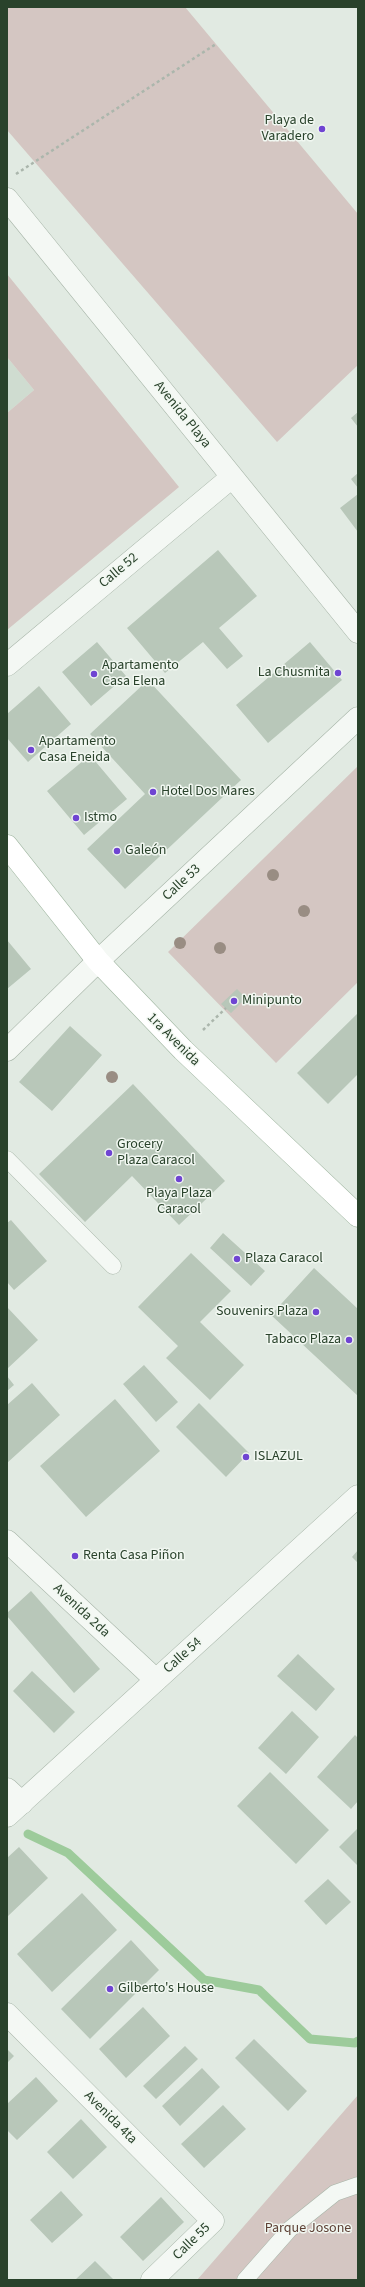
<!DOCTYPE html>
<html>
<head>
<meta charset="utf-8">
<style>
  body { margin:0 }
  #map { position:relative; width:365px; height:2287px; overflow:hidden; background:#e1eae2; font-family:"Source Sans 3",sans-serif }
  canvas { display:block }
  .frame { position:absolute; inset:0; border:8px solid #29422b; pointer-events:none }
</style>
</head>
<body>
<div id="map">
<canvas width="365" height="2287"></canvas>
<div class="frame"></div>
</div>
<script>
const g = document.querySelector('canvas').getContext('2d');
g.lineJoin = 'round';
function paint(path, color) { g.fillStyle = color; g.fill(path, 'evenodd'); }
const shape = rows => new Path2D(rows.map(r => 'M' + r).join(''));
function trace(path, color, width, dash) { g.strokeStyle = color; g.lineWidth = width; g.lineCap = dash ? 'butt' : 'round'; g.setLineDash(dash || []); g.stroke(path); }
function write(font, color, halo, rows, align = 'center') {
  g.font = font + ' "Source Sans 3",sans-serif'; g.lineWidth = 3; g.setLineDash([]); g.textBaseline = 'middle'; g.strokeStyle = halo; g.fillStyle = color; for (const [text, x, y, turn = 0] of rows) {
    g.save(); g.translate(x, y); g.rotate((+turn || 0) * Math.PI / 180); g.textAlign = isNaN(turn) ? turn : align; if (halo) g.strokeText(text, 0, 0); g.fillText(text, 0, 0); g.restore();
  }
}
paint(shape([
  [7,357,34,390,7,413]
]), '#cfdcd0');
paint(shape([
  [7,7,185,7,358,214,358,365,277,442,7,130],
  [7,274,179,487,7,630,7,413,34,390,7,357],
  [358,766,358,982,276,1063,168,952],
  [358,2095,358,2280,197,2280]
]), '#d4c6c2');
trace(shape([
  [28,1834,68,1853,204,1980,259,1990,310,2039,355,2043,358,2041]
]), '#9dcb9b', 9);
paint(shape([
  [358,412,358,427,351,418],
  [358,473,358,488,351,479],
  [358,494,358,532,340,508],
  [218,550,257,596,219,628,243,656,227,669,203,642,165,673,127,628],
  [97,642,126,676,91,706,62,672],
  [310,642,342,680,268,743,236,705],
  [148,680,241,780,125,889,87,849,145,794,90,734],
  [39,686,71,724,28,762,7,738,7,714],
  [90,755,127,799,84,835,47,791],
  [7,940,31,969,7,989],
  [237,989,246,998,231,1013,221,1004],
  [358,1013,358,1074,328,1104,297,1073],
  [70,1026,102,1055,52,1111,19,1082],
  [133,1084,225,1181,179,1225,132,1176,85,1222,39,1174],
  [11,1220,47,1261,14,1290,7,1282,7,1223],
  [223,1233,265,1271,251,1286,210,1248],
  [191,1253,231,1291,200,1322,244,1365,210,1400,166,1358,178,1346,138,1307],
  [314,1268,358,1309,358,1396,271,1315],
  [7,1307,38,1340,7,1369],
  [144,1365,178,1402,156,1422,123,1384],
  [7,1376,14,1385,7,1391],
  [32,1383,60,1415,7,1463,7,1405],
  [115,1399,160,1451,86,1517,40,1466],
  [199,1403,249,1453,226,1477,176,1427],
  [358,1550,358,1563,352,1557],
  [31,1591,100,1669,74,1693,7,1616,7,1613],
  [298,1654,335,1689,316,1711,277,1676],
  [32,1671,75,1712,54,1733,13,1691],
  [292,1711,319,1737,286,1774,258,1748],
  [355,1735,358,1738,358,1801,351,1809,317,1777],
  [270,1772,329,1830,296,1864,237,1806],
  [358,1828,358,1866,339,1847],
  [19,1847,48,1878,7,1917,7,1858],
  [328,1879,351,1902,326,1925,304,1901],
  [82,1893,117,1930,52,1992,17,1954],
  [131,1940,159,1970,90,2039,61,2009],
  [143,2007,170,2036,126,2078,99,2049],
  [254,2039,307,2091,288,2111,235,2058],
  [185,2046,198,2059,156,2099,143,2086],
  [7,2049,14,2056,7,2063],
  [202,2068,220,2087,180,2126,162,2106],
  [36,2077,58,2101,17,2140,7,2130,7,2104],
  [223,2105,246,2129,204,2168,181,2144],
  [81,2119,107,2147,73,2179,47,2152],
  [61,2191,83,2215,52,2243,30,2220],
  [161,2197,184,2222,143,2261,120,2237],
  [95,2261,114,2280,75,2280]
]), '#b8c7b9');
const service = shape([
  [7,1159,113,1266],
  [245,2280,290,2229,335,2193,358,2185]
]);
const minor = shape([
  [7,199,358,632],
  [7,665,232,477],
  [7,1050,98,961,358,718],
  [7,1541,156,1680],
  [7,1789,22,1803],
  [7,2014,213,2221,152,2280]
]);
const tertiary = shape([
  [7,1816,358,1496]
]);
const primary = shape([
  [7,846,98,961,183,1050,358,1216]
]);
trace(service, '#a6b4a7', 17);
trace(minor, '#a6b4a7', 23);
trace(tertiary, '#a6b4a7', 23);
trace(primary, '#a0b6a1', 23);
trace(shape([
  [16,174,216,44],
  [203,1030,226,1008]
]), '#abb6ac', 2.5, [3, 3]);
trace(service, '#f4f8f4', 16);
trace(minor, '#f4f8f4', 22);
trace(tertiary, '#f4f8f4', 22);
trace(primary, '#fff', 22);
g.fillStyle = '#998d83';
for (const [x, y] of [
  [273,875],
  [304,911],
  [180,943],
  [220,948],
  [112,1077]
]) { g.beginPath(); g.arc(x, y, 6, 0, 2 * Math.PI); g.fill(); }
for (const [x, y, r, color] of [
  [322,129,4,"#6f44d2"],
  [338,673,4,"#6f44d2"],
  [94,674,4,"#6f44d2"],
  [31,750,4,"#6f44d2"],
  [153,792,4,"#6f44d2"],
  [76,818,4,"#6f44d2"],
  [117,851,4,"#6f44d2"],
  [234,1001,4,"#6f44d2"],
  [109,1153,4,"#6f44d2"],
  [179,1179,4,"#6f44d2"],
  [237,1259,4,"#6f44d2"],
  [316,1312,4,"#6f44d2"],
  [349,1340,4,"#6f44d2"],
  [246,1457,4,"#6f44d2"],
  [75,1556,4,"#6f44d2"],
  [110,1989,4,"#6f44d2"]
]) { const dot = new Path2D(); dot.arc(x, y, r, 0, 2 * Math.PI); g.fillStyle = color; g.fill(dot); trace(dot, '#f1f7f1', 1.5); }
write('14px', '#29422b', '#f1f7f1', [
  ["Playa de",314,121,"right"],
  ["Varadero",314,137,"right"],
  ["Apartamento",102,666],
  ["Casa Elena",102,682],
  ["La Chusmita",330,673,"right"],
  ["Apartamento",39,742],
  ["Casa Eneida",39,758],
  ["Hotel Dos Mares",161,792],
  ["Istmo",84,818],
  ["Galeón",125,851],
  ["Minipunto",242,1001],
  ["Grocery",117,1145],
  ["Plaza Caracol",117,1161],
  ["Playa Plaza",179,1194,"center"],
  ["Caracol",179,1210,"center"],
  ["Plaza Caracol",245,1259],
  ["Souvenirs Plaza",308,1312,"right"],
  ["Tabaco Plaza",341,1340,"right"],
  ["ISLAZUL",254,1457],
  ["Renta Casa Piñon",83,1556],
  ["Gilberto's House",118,1989]
], 'left');
write('14px', '#29422b', '#f1f7f1', [
  ["Avenida Playa",182,415,51],
  ["Calle 52",119,571,-40],
  ["Calle 53",182,883,-43],
  ["1ra Avenida",173,1040,45],
  ["Avenida 2da",81,1611,43],
  ["Calle 54",183,1656,-42],
  ["Avenida 4ta",110,2118,45],
  ["Calle 55",192,2242,-44]
]);
write('14px', '#5e4136', '#f1f7f1', [
  ["Parque Josone",308,2229]
]);
</script>
</body>
</html>
